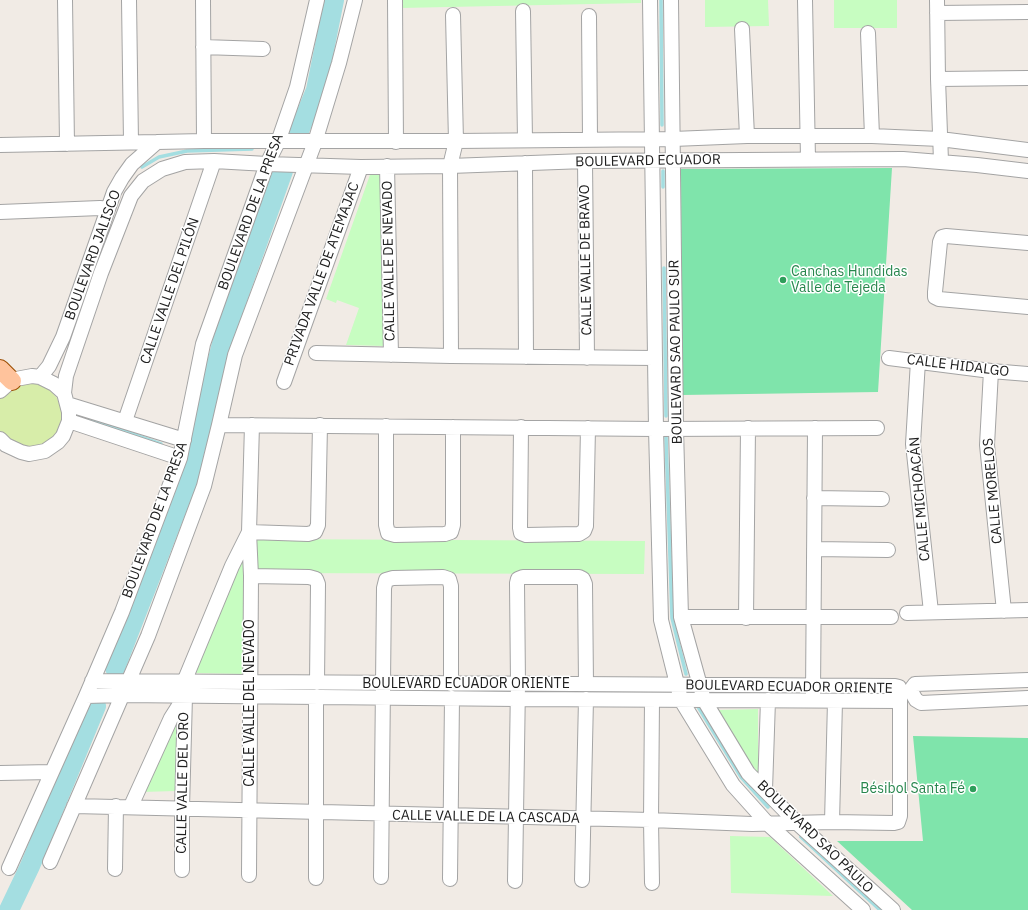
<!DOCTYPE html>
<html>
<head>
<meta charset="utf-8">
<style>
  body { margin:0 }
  canvas { display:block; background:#f1ebe5 }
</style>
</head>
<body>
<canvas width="1028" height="910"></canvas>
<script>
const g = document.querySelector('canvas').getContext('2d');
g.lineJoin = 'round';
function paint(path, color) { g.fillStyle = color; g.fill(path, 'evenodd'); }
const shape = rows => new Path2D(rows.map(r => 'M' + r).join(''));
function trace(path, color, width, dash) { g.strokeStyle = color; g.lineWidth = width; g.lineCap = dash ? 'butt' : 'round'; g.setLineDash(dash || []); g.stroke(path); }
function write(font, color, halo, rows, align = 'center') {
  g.font = font + ' "IBM Plex Sans",sans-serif'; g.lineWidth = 3; g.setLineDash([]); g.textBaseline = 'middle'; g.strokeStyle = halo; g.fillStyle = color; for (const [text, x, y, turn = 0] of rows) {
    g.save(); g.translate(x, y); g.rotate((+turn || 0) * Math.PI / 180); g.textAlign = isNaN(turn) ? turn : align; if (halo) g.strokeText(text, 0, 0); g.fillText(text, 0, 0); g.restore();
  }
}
paint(shape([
  [28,381,40,384,49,389,57,398,61,409,61,420,58,431,52,440,31,450,0,436,0,395,7,388]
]), '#d7eda9');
paint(shape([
  [400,0,641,0,641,3,400,8],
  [705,0,768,0,769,26,705,27],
  [834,0,897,0,897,28,834,28],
  [371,172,382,172,384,346,346,345,359,308,337,300,336,303,326,299],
  [257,539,645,541,644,574,257,573],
  [243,553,243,674,194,673],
  [758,709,758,773,734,739,718,710],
  [176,721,176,791,141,792],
  [730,836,770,837,833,896,731,893]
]), '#c7fdc1');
paint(shape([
  [892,168,878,392,682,395,681,169],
  [913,736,1028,738,1028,910,912,910,837,841,923,841]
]), '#7fe4ab');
trace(shape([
  [661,0,662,125],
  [142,167,159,157,187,151,252,149],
  [274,178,277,186],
  [663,187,663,171],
  [664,268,666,416],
  [78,415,161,444],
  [666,437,672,618,686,674],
  [697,705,741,777,768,807],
  [801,837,880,910]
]), '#a4dee1', 3.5);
trace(shape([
  [299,131,316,90,334,0],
  [115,668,188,480,196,456,212,382,224,336,283,171],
  [9,910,30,866,96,706]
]), '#a4dee1', 20);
const minor = shape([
  [65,0,67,144],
  [129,0,131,142],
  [203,0,204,141],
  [395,0,396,142],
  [650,0,656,429,661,620,681,700,733,785,768,824,863,910],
  [671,0,676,428,681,617,704,700,748,773,797,823,893,910],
  [805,0,808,159],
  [937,0,938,79,941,161],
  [523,11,525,140],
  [937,13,1028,12],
  [589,16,590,139],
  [742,29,747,136],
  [868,33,872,136],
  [203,47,263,49],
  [938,79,1028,78],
  [0,145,157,142],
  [585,161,587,358],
  [525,163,526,357],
  [387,166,391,355],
  [0,212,100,208,108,209],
  [1028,243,946,236,942,237,940,242,935,292,935,297,939,299,1028,307],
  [316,353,451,356,655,358],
  [451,356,450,166,456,141,453,15],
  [889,358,991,371,1028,374],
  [918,361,913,444,931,612],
  [991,371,987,445,1004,611],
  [40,377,49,366,63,337,114,192,122,178,132,164,157,142,204,141,456,141,673,139,747,136,872,136,940,139,1028,150],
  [284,382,361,167],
  [0,391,9,383,16,379,32,376,40,377,54,384,64,393,69,412,69,421,63,436,58,442,45,451,29,454,21,452,6,445,0,439],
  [64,393,66,376,101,273,131,196,143,181,162,169,185,162,214,161,267,164,361,167,450,166,585,161,903,159,977,165,1028,171],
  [67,404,184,440],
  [69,421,180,458],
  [125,421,214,161],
  [219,425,656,429,877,428],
  [386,426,386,525,388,533,395,535,445,534,451,532,453,525,453,427],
  [521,427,520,528,521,533,526,535,579,534,584,531,586,526,588,428],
  [814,498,882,499],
  [814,549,888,550],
  [251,576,309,577,316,579,318,584,317,683],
  [907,613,1028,610],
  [681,617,891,617],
  [746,618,748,428],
  [1028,680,915,684,912,688,912,693,916,700,921,703,1028,698],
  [184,682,232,566,249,532,252,425],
  [813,694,815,428],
  [86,696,123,695,517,699,900,701],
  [316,697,316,878],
  [0,773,51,772],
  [765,790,768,700],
  [74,806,651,820,752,824,832,822,894,823,898,822,900,816,900,690,899,687,895,686,92,681],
  [131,806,171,718,185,696],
  [832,822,835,701],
  [50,862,148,636,204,486,219,425,235,355,315,142,339,63,355,0],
  [9,868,86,696,122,612,180,458,203,344,267,164,278,142,297,87,317,0],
  [115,869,116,806],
  [182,870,182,808,185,696],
  [249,875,251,576,249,532,308,534,315,532,318,525,320,425],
  [381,877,384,588,386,580,393,578,443,577,449,579,451,586,451,684],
  [450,879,452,698],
  [582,880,586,699],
  [515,881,518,684,517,583,518,579,523,577,579,577,583,579,585,584,586,684],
  [652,883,651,820,652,700]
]);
const major = shape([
  [0,369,12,381]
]);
trace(minor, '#a4a4a4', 16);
trace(major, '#9b4c00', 20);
trace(minor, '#fff', 14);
trace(major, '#ffc39c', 18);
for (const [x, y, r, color] of [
  [783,280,4,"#2e9e5b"],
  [973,789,4,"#2e9e5b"]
]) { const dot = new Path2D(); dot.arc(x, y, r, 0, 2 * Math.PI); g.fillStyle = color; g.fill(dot); trace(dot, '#fff', 1.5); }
write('14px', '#202020', '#fff', [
  ["BOULEVARD ECUADOR",648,161,-1],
  ["BOULEVARD DE LA PRESA",251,212,-70],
  ["BOULEVARD JALISCO",93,255,-70],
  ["CALLE VALLE DE BRAVO",586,260,-91],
  ["CALLE VALLE DE NEVADO",389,261,-91],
  ["PRIVADA VALLE DE ATEMAJAC",322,274,-70],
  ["CALLE VALLE DEL PILÓN",170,291,-71],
  ["BOULEVARD SAO PAULO SUR",676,352,-91],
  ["CALLE HIDALGO",958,366,7],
  ["CALLE MORELOS",993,491,-95],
  ["CALLE MICHOACÁN",920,499,-95],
  ["BOULEVARD DE LA PRESA",155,520,-70],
  ["BOULEVARD ECUADOR ORIENTE",466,684],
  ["BOULEVARD ECUADOR ORIENTE",789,687,1],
  ["CALLE VALLE DEL NEVADO",250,703,-90],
  ["CALLE VALLE DEL ORO",183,783,-89],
  ["CALLE VALLE DE LA CASCADA",486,817,1],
  ["BOULEVARD SAO PAULO",815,837,44]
]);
write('14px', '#27864d', '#fff', [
  ["Canchas Hundidas",791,272],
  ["Valle de Tejeda",791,288],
  ["Bésibol Santa Fé",965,789,"right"]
], 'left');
</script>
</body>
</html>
